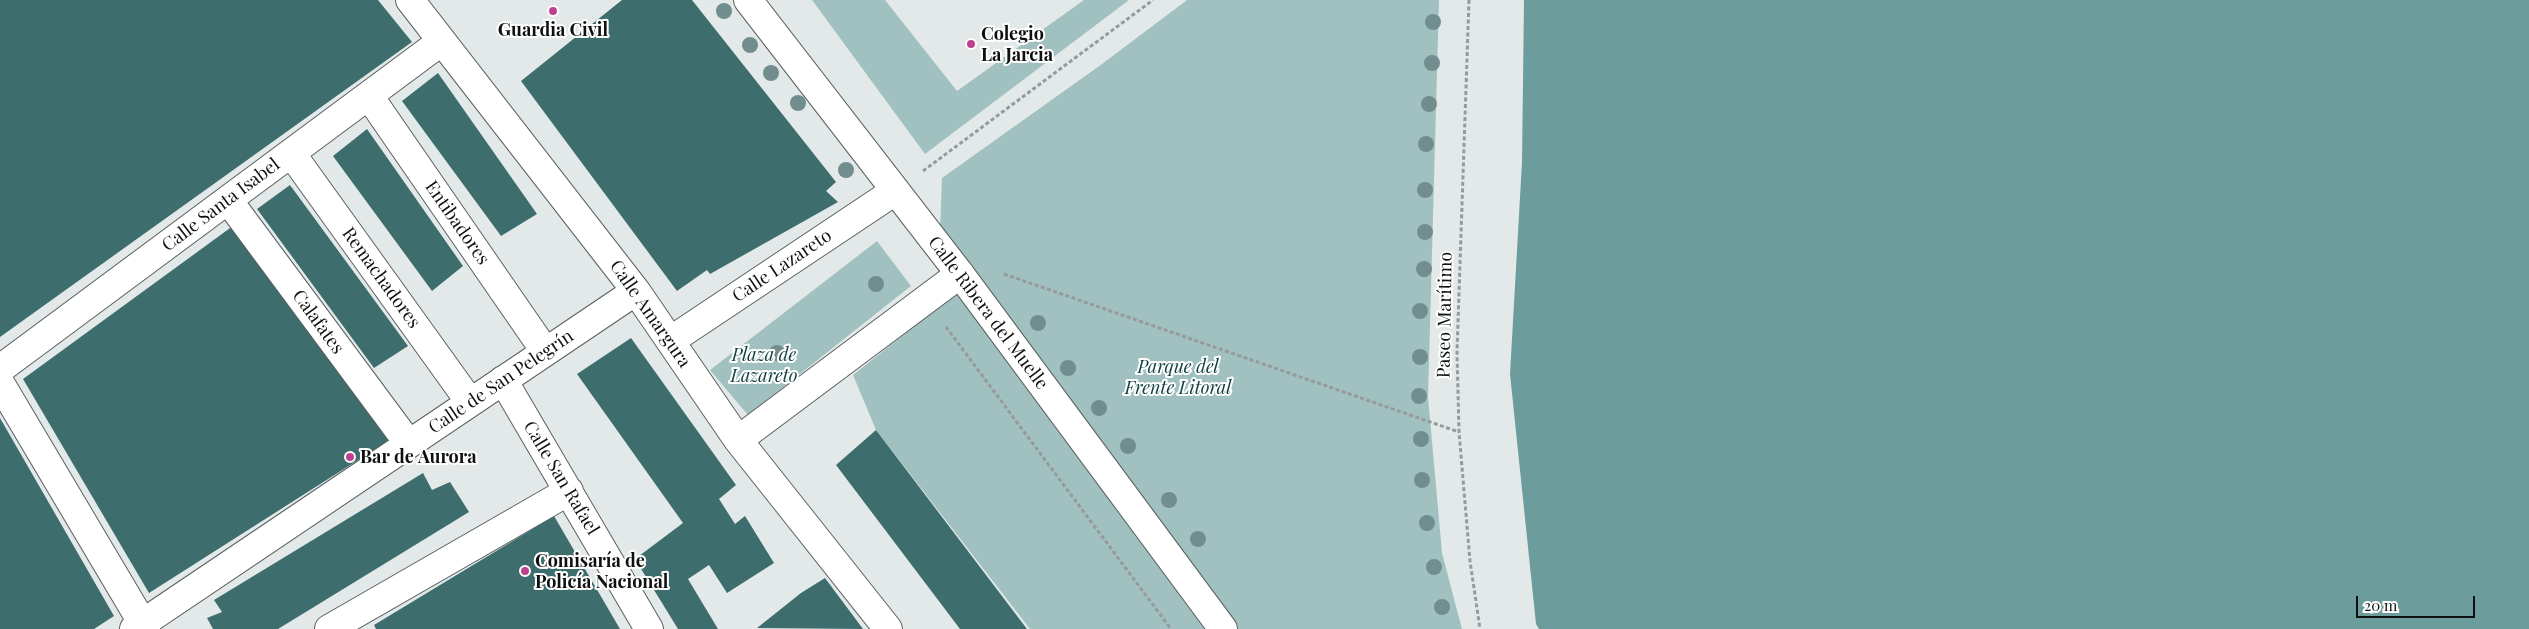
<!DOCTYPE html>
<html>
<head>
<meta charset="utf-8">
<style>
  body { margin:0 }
  #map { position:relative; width:2529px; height:629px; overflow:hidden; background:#e3e9e9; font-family:"Playfair Display",serif }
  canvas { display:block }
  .scale { position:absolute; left:2356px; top:596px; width:119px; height:22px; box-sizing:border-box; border:2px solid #0f1010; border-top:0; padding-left:6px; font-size:15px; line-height:18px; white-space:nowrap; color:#0f1010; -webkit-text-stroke:4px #fff; paint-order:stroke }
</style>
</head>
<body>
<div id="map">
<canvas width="2529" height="629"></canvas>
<div class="scale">20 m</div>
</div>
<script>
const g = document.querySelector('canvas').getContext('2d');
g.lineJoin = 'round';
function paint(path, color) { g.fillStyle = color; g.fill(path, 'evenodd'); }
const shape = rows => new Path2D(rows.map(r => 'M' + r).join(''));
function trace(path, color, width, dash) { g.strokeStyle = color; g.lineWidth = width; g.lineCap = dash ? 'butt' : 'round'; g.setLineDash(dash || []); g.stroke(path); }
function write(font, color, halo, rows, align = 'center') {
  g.font = font + ' "Playfair Display",serif'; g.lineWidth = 4; g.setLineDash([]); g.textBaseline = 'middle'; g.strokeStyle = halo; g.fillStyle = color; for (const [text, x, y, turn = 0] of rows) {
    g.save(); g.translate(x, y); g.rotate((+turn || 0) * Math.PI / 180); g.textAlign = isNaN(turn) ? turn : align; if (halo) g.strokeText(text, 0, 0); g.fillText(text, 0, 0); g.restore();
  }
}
paint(shape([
  [812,0,885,0,957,91,1084,0,1129,0,925,154],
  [1187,0,1439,0,1428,397,1442,553,1462,629,1030,629,876,430,853,375,937,308,942,178,1102,64],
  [877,241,911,286,748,415,710,370]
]), '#a1c1c0');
paint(shape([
  [1524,0,2529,0,2529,629,1539,629,1536,624,1510,374,1522,162]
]), '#6c9d9c');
paint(shape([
  [0,0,378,0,412,42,0,337],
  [622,0,692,0,836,182,826,191,838,202,710,274,707,270,677,291,521,81],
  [438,73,537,214,501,236,402,101],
  [367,129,463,266,432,291,333,156],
  [290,185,408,346,374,368,257,209],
  [237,223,391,439,149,593,23,379],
  [631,338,736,485,719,499,735,524,745,516,774,563,727,593,709,565,688,579,718,629,678,629,635,559,683,523,577,374],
  [0,418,114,616,94,629,0,629],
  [876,430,1027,629,960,629,836,465],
  [423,473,432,490,450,482,469,512,278,629,213,629,207,618,222,612,214,600],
  [554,516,620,629,376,629,374,625],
  [825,578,863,629,757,628,801,593]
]), '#3e6d6d');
const street = shape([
  [410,0,636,291,738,440,888,629],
  [369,96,545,351],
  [291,153,470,402],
  [228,200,409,444],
  [670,341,895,191],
  [0,369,442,41],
  [503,380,649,629],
  [0,383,146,629],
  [738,440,960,274],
  [134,629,636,291],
  [329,629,569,491]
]);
const secondary = shape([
  [748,0,960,274,1223,629]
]);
trace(street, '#5a5f5f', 30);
trace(secondary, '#5a5f5f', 30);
trace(shape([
  [1469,0,1457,352,1459,432,1470,561,1480,629],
  [923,171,1153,0],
  [1004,274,1459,432],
  [946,327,1171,629]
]), '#969a9a', 3, [4, 2.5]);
trace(street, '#fff', 28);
trace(secondary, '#fff', 28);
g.fillStyle = '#718d8d';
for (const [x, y] of [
  [724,11],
  [1433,22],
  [750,45],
  [1432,63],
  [771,73],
  [798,103],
  [1429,104],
  [1426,144],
  [846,170],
  [1425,190],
  [1425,232],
  [1424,269],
  [876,284],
  [1420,311],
  [1038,323],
  [777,353],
  [1420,357],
  [1068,368],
  [1419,396],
  [1099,408],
  [1421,439],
  [1128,446],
  [1422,480],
  [1169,500],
  [1427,523],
  [1198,539],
  [1434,567],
  [1442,607]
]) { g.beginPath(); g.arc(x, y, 8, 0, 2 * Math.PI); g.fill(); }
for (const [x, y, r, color] of [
  [553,11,5,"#be418f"],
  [971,44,5,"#be418f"],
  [350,457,5,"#be418f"],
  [525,571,5,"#be418f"]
]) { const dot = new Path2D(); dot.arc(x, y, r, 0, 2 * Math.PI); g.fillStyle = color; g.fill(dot); trace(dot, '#fff', 2); }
write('bold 18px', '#0f1010', '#fff', [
  ["Guardia Civil",553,30,"center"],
  ["Colegio",981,34],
  ["La Jarcia",981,55],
  ["Bar de Aurora",360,457],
  ["Comisaría de",535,561],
  ["Policía Nacional",535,582]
], 'left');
write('18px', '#0f1010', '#fff', [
  ["Calle Santa Isabel",221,205,-37],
  ["Entibadores",457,223,55],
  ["Calle Lazareto",782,266,-34],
  ["Remachadores",381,278,54],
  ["Calle Ribera del Muelle",988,313,53],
  ["Calle Amargura",650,314,55],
  ["Paseo Marítimo",1445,315,-89],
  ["Calafates",318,322,54],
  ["Calle de San Pelegrín",501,382,-34],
  ["Calle San Rafael",561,478,59]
]);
write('italic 18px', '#134142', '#fff', [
  ["Plaza de",764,355],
  ["Lazareto",764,376],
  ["Parque del",1178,367],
  ["Frente Litoral",1178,388]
]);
</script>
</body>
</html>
